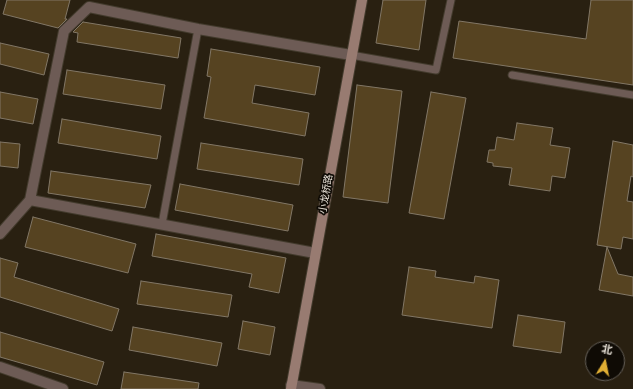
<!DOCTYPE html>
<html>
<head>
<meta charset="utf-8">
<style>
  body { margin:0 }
  #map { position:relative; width:633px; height:389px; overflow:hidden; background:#292011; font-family:"Work Sans","Noto Sans SC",sans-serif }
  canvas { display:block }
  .north { position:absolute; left:585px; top:341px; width:40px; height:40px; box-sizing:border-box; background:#0f0b05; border:1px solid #656059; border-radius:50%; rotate:10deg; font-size:11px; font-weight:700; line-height:16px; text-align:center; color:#e6e0d6 }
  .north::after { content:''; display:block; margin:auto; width:14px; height:18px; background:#e1af34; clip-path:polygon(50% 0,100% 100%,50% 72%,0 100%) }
</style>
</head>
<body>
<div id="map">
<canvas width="633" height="389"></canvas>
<div class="north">北</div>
</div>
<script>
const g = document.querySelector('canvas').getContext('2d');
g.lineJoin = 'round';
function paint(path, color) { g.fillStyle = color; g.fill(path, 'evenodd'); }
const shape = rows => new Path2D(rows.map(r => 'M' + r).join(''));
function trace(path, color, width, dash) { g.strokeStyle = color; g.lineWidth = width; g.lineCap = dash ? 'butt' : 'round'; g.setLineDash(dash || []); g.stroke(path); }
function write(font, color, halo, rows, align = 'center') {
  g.font = font + ' "Work Sans","Noto Sans SC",sans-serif'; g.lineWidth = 3.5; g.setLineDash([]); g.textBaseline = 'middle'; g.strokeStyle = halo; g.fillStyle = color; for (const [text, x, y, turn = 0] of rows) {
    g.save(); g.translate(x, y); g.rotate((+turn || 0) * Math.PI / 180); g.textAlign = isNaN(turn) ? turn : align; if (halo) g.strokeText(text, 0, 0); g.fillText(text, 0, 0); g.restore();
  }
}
const building = shape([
  [7,0,70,0,65,19,67,19,58,28,3,14,7,0],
  [383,0,426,0,419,50,376,43,383,0],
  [591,0,633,0,633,85,453,58,459,21,586,39,591,0],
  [83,22,181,38,178,58,77,42,78,33,73,32,83,22],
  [0,43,49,54,44,75,0,64,0,43],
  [211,49,320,67,315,95,255,85,252,103,309,113,305,136,204,118,211,77,207,76,211,49],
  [67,70,165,85,161,109,63,94,67,70],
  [357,85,402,91,388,203,343,197,357,85],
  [0,92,38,99,33,124,0,118,0,92],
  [431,92,466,98,444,219,409,213,431,92],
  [62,119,161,136,157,159,58,143,62,119],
  [517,123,553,128,550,145,570,148,565,178,552,176,550,191,509,185,512,168,493,166,493,163,487,162,489,150,495,150,497,137,514,140,517,123],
  [613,141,633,145,633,177,631,176,627,201,633,202,633,239,623,237,621,249,597,245,613,141],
  [0,142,20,144,18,168,0,166,0,142],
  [201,143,303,159,299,185,197,169,201,143],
  [51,171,151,185,145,208,48,193,51,171],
  [180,184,293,205,288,231,175,210,180,184],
  [33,217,136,244,128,273,25,247,33,217],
  [156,234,286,258,279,293,249,287,252,274,152,256,156,234],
  [607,247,618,274,633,277,633,296,599,290,607,247],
  [0,258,18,263,14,277,119,309,112,331,0,297,0,258],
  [409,267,436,271,435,277,474,283,475,276,499,280,492,328,402,315,409,267],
  [141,281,232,295,228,317,137,304,141,281],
  [518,315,565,322,561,353,513,346,518,315],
  [243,321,275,327,270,355,238,349,243,321],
  [133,327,222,343,217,366,129,350,133,327],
  [0,332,104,362,97,385,0,357,0,332],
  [124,372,199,383,198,389,121,389,124,372]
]);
paint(building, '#564321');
trace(building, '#827766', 1);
const lane = shape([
  [351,55,436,70,451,0],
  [512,75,633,95],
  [162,224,198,29]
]);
const street = shape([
  [30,200,315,253],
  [0,234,30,200,64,31,89,7,198,29,351,55],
  [0,367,63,389],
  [291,385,320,389]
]);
const secondary = shape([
  [291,389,362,0]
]);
trace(lane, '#433b2d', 9);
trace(street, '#433b2d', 12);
trace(secondary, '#433b2d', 12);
trace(lane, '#6d5b55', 7);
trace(street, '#6d5b55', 10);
trace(secondary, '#987b71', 10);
write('10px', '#e6e0d6', '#0f0b05', [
  ["小龙桥路",326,194,-80]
]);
</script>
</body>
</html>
